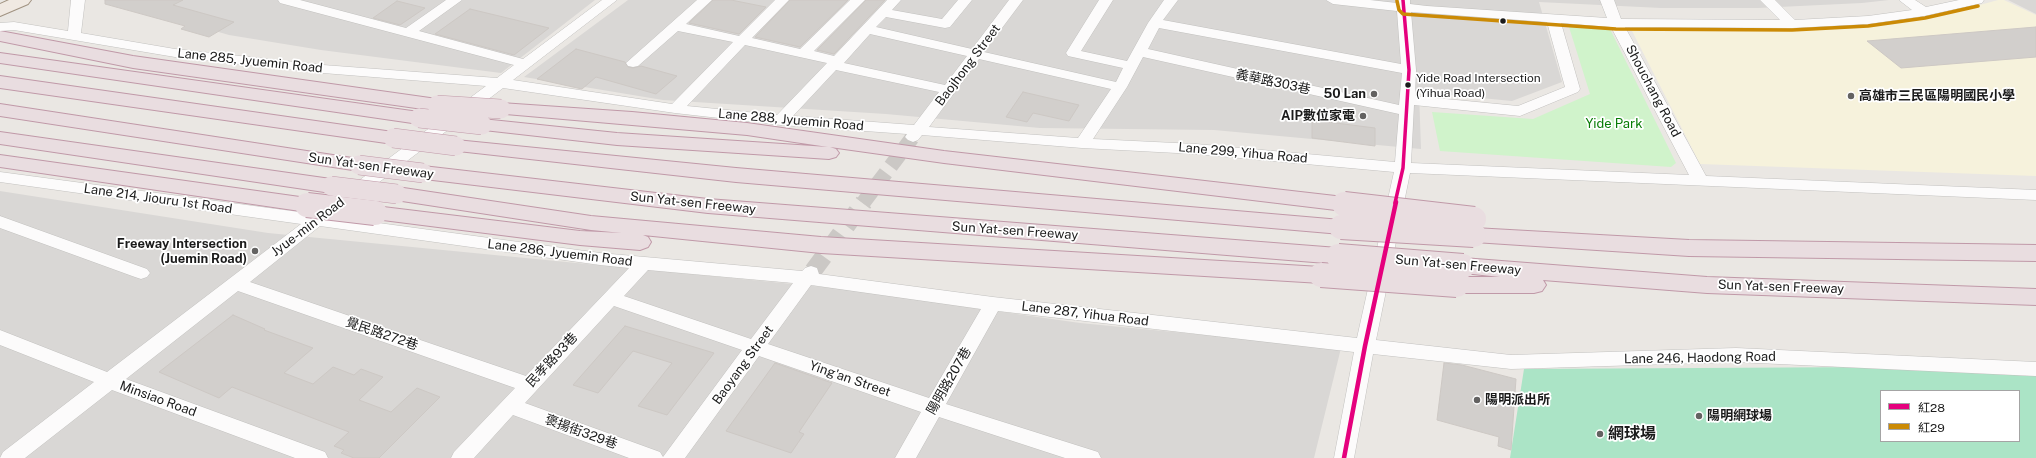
<!DOCTYPE html>
<html>
<head>
<meta charset="utf-8">
<style>
  body { margin:0 }
  #map { position:relative; width:2036px; height:458px; overflow:hidden; background:#eae7e3; font-family:"Public Sans","Noto Sans TC",sans-serif }
  canvas { display:block }
  .legend { position:absolute; left:1880px; top:390px; width:140px; height:52px; box-sizing:border-box; background:#fff; border:1px solid #a4a4a4; margin:0; padding:5px 7px; list-style:none; font-size:12px; color:#1b1b1b }
  .legend li { display:flex; align-items:center; gap:8px; height:20px }
  .legend b { width:20px; border:1px solid #a4a4a4 }
</style>
</head>
<body>
<div id="map">
<canvas width="2036" height="458"></canvas>
<ul class="legend">
<li><b style="height:5px;background:#e5007d"></b>紅28</li>
<li><b style="height:5px;background:#cb8a05"></b>紅29</li>
</ul>
</div>
<script>
const g = document.querySelector('canvas').getContext('2d');
g.lineJoin = 'round';
function paint(path, color) { g.fillStyle = color; g.fill(path, 'evenodd'); }
const shape = rows => new Path2D(rows.map(r => 'M' + r).join(''));
function trace(path, color, width, dash) { g.strokeStyle = color; g.lineWidth = width; g.lineCap = dash ? 'butt' : 'round'; g.setLineDash(dash || []); g.stroke(path); }
function write(font, color, halo, rows, align = 'center') {
  g.font = font + ' "Public Sans","Noto Sans TC",sans-serif'; g.lineWidth = 3.5; g.setLineDash([]); g.textBaseline = 'middle'; g.strokeStyle = halo; g.fillStyle = color; for (const [text, x, y, turn = 0] of rows) {
    g.save(); g.translate(x, y); g.rotate((+turn || 0) * Math.PI / 180); g.textAlign = isNaN(turn) ? turn : align; if (halo) g.strokeText(text, 0, 0); g.fillText(text, 0, 0); g.restore();
  }
}
paint(shape([
  [108,0,595,0,501,73,321,50,229,35],
  [628,0,1889,0,1862,3,1758,8,1661,8,1539,2,1562,82,1512,101,1419,92,1421,149,1214,130,1040,128,886,114,663,100,524,77],
  [2008,0,2036,0,2036,14],
  [0,191,268,233,834,288,1080,323,1341,348,1314,458,0,458]
]), '#d9d7d5');
paint(shape([
  [1998,0,2004,0,2036,15,2036,176,1700,164,1630,27,1813,29,1876,25,1943,15]
]), '#f6f2dc');
paint(shape([
  [1569,27,1609,27,1676,163,1671,167,1440,151,1432,112,1533,119,1590,94]
]), '#d0f3cb');
paint(shape([
  [1874,367,2036,376,2036,458,1510,458,1524,369],
  [1881,391,2019,391,2019,441,1881,441]
]), '#abe4c6');
const building = shape([
  [105,0,183,0,173,5,234,22,209,37,181,29,185,26,105,4,105,0],
  [713,0,731,0,766,7,739,34,689,23,713,0],
  [790,0,848,0,800,47,755,37,790,0],
  [866,0,885,0,834,54,817,50,866,0],
  [397,1,425,8,400,25,373,18,397,1],
  [470,9,549,28,514,55,435,34,470,9],
  [2036,27,2036,57,1901,68,1867,41,2036,27],
  [576,49,625,62,628,67,633,68,641,66,677,76,656,94,596,77,582,89,537,79,576,49],
  [1023,92,1079,105,1069,121,1033,113,1027,122,1006,117,1023,92],
  [1312,120,1375,128,1375,146,1312,138,1312,120],
  [233,315,265,329,264,330,313,348,284,373,313,384,333,367,354,375,361,369,383,377,359,400,391,412,417,388,440,397,379,458,354,458,341,453,344,450,334,446,349,432,232,387,219,398,159,372,233,315],
  [625,326,714,353,667,415,638,406,672,363,633,351,598,393,573,385,625,326],
  [775,363,832,383,799,432,804,434,791,453,726,431,775,363],
  [1444,363,1462,365,1516,379,1511,450,1498,446,1499,437,1437,420,1444,363]
]);
paint(building, '#d2cfcc');
trace(building, '#cdc8c4', 1);
trace(shape([
  [863,203,912,138]
]), '#cbc8c5', 15, [15, 8]);
trace(shape([
  [813,271,864,202]
]), '#cbc8c5', 18, [18, 10]);
const minor = shape([
  [71,0,85,0,81,33,175,49,323,65,497,78,514,65,280,3,278,0,300,0,406,28,446,0,462,0,419,31,523,59,602,0,617,0,513,80,672,104,733,42,678,31,638,66,633,67,628,66,626,63,697,0,712,0,686,24,739,36,775,0,789,0,752,38,800,49,850,0,865,0,814,51,834,56,887,0,901,0,892,10,942,19,958,0,972,0,950,27,945,28,886,17,876,27,972,49,1009,0,1023,0,984,52,1116,82,1123,68,1068,56,1066,53,1099,0,1113,0,1081,51,1127,61,1148,23,1164,0,1178,0,1163,20,1401,64,1397,11,1333,4,1326,0,1370,0,1397,3,1396,0,1410,0,1410,4,1427,6,1607,18,1600,0,1614,0,1621,19,1780,20,1760,0,1775,0,1795,20,1868,16,1912,10,1899,0,1915,0,1926,7,1959,0,1984,0,1982,3,1924,16,1868,24,1792,28,1625,27,1706,176,2036,190,2036,200,1410,173,1376,340,1511,355,1736,348,2036,362,2036,376,1736,362,1511,369,1373,354,1354,458,1334,458,1354,352,998,311,946,404,1098,452,1101,458,1065,458,939,417,916,458,895,458,921,412,759,356,685,458,629,458,513,415,474,458,451,458,454,452,515,388,238,291,126,379,325,452,328,458,295,458,112,390,25,458,0,458,3,452,94,382,0,345,0,330,107,372,301,224,0,182,0,172,314,214,320,212,327,216,600,253,802,271,805,268,811,266,817,268,819,274,993,297,1357,338,1394,172,1196,154,1082,148,922,135,918,140,913,142,908,140,905,137,907,134,781,125,675,113,503,88,357,199,351,200,345,199,343,195,345,191,486,86,323,73,175,57,14,30,0,31,0,23,14,22,68,31,71,0],
  [1411,12,1547,22,1565,87,1518,106,1415,96,1416,70,1411,12],
  [1561,23,1611,27,1689,175,1411,163,1414,105,1520,116,1578,92,1580,89,1561,23],
  [1159,28,1402,73,1399,105,1148,49,1159,28],
  [870,34,967,56,945,85,844,63,870,34],
  [745,45,827,63,777,115,687,106,745,45],
  [1143,57,1399,114,1395,162,1196,144,1093,139,1127,87,1143,57],
  [979,59,1111,89,1078,138,929,127,979,59],
  [836,70,939,92,914,125,793,116,836,70],
  [320,226,600,265,629,268,526,376,250,282,320,226],
  [648,270,793,283,751,339,624,296,648,270],
  [811,285,981,309,929,398,768,344,811,285],
  [614,306,742,350,663,457,660,452,525,403,614,306],
  [0,216,147,269,150,273,147,277,141,279,135,277,0,228,0,216]
]);
const major = shape([
  [9,0,31,0,28,4,0,16,0,4,9,0]
]);
const highway = shape([
  [0,31,133,56,437,99,444,101,447,105,444,109,437,111,133,68,0,41,0,31],
  [0,53,419,112,426,114,429,118,426,122,419,124,0,63,0,53],
  [0,76,393,132,400,134,403,138,400,142,393,144,0,88,0,76],
  [501,103,632,112,747,123,944,151,1344,197,1352,199,1355,204,1352,209,1344,211,944,163,830,147,836,149,839,153,836,157,829,159,617,145,475,129,472,125,475,121,482,119,617,133,828,147,747,135,494,113,491,109,494,105,501,103],
  [0,104,359,159,366,160,369,165,366,170,359,171,0,116,0,104],
  [0,132,331,179,338,181,342,186,338,191,331,193,0,144,0,132],
  [456,140,736,168,1341,220,1349,222,1352,227,1349,232,1341,234,736,182,449,150,446,146,449,142,456,140],
  [0,155,307,198,315,200,318,205,315,210,307,212,0,167,0,155],
  [423,166,708,199,1338,248,1346,251,1349,256,1346,261,1338,264,708,213,416,178,413,173,416,168,423,166],
  [397,187,591,216,821,237,1321,267,1329,269,1332,275,1329,281,1321,283,821,253,643,235,648,237,651,242,648,247,640,250,580,245,367,218,364,213,367,208,375,206,580,231,622,233,591,230,389,199,386,194,389,189,397,187],
  [1474,228,1689,240,2036,245,2036,261,1689,256,1474,242,1466,240,1463,235,1466,230,1474,228],
  [1463,258,1707,277,2036,289,2036,305,1707,293,1543,280,1546,285,1542,291,1534,293,1457,293,1449,291,1445,285,1449,279,1457,277,1500,277,1455,272,1452,266,1455,260,1463,258]
]);
trace(minor, '#c2c1bf', 1);
trace(major, '#a09280', 2);
trace(highway, '#c099a8', 2);
paint(minor, '#fcfbfb');
paint(major, '#f0e9e2');
paint(highway, '#e9dde0');
const highwayBridgeFar1 = shape([
  [437,105,501,109],
  [419,118,482,125],
  [393,138,456,146],
  [359,165,423,173],
  [331,186,397,194]
]);
const highwayBridge = shape([
  [1344,204,1474,219],
  [307,205,375,213],
  [1341,227,1474,235],
  [1338,256,1463,266],
  [1321,275,1457,285]
]);
trace(highwayBridgeFar1, '#c099a8', 20, []);
trace(highwayBridge, '#c099a8', 26, []);
trace(highwayBridgeFar1, '#e9dde0', 19);
trace(highwayBridge, '#e9dde0', 24);
trace(shape([
  [1395,203,1403,168,1409,70,1403,0]
]), '#e5007d', 3.5);
trace(shape([
  [1344,458,1365,346,1396,202]
]), '#e5007d', 4.5);
trace(shape([
  [1397,1,1399,10,1403,14,1616,29,1792,30,1868,26,1925,18,1978,6]
]), '#cb8a05', 3.5);
for (const [x, y, r, color] of [
  [1503,21,3.5,"#1b1b1b"],
  [1408,85,3.5,"#1b1b1b"],
  [1374,94,4,"#636261"],
  [1851,96,4,"#636261"],
  [1363,116,4,"#636261"],
  [255,251,4,"#636261"],
  [1477,400,4,"#636261"],
  [1699,416,4,"#636261"],
  [1600,434,4,"#636261"]
]) { const dot = new Path2D(); dot.arc(x, y, r, 0, 2 * Math.PI); g.fillStyle = color; g.fill(dot); trace(dot, '#fff', 1.5); }
write('12px', '#1b1b1b', '#fff', [
  ["Yide Road Intersection",1416,78],
  ["(Yihua Road)",1416,93]
], 'left');
write('13px', '#1b1b1b', '#fff', [
  ["Lane 285, Jyuemin Road",250,61,6],
  ["Baojhong Street",968,65,-53],
  ["義華路303巷",1273,82,12],
  ["Shouchang Road",1653,91,62],
  ["Lane 288, Jyuemin Road",791,120,5],
  ["Lane 299, Yihua Road",1243,153,5],
  ["Sun Yat-sen Freeway",371,166,8],
  ["Lane 214, Jiouru 1st Road",158,199,8],
  ["Sun Yat-sen Freeway",693,203,6],
  ["Jyue-min Road",308,227,-37],
  ["Sun Yat-sen Freeway",1015,231,4],
  ["Lane 286, Jyuemin Road",560,253,7],
  ["Sun Yat-sen Freeway",1458,265,5],
  ["Sun Yat-sen Freeway",1781,287,2],
  ["Lane 287, Yihua Road",1085,314,7],
  ["覺民路272巷",382,334,19],
  ["Lane 246, Haodong Road",1700,358,-1],
  ["民孝路93巷",552,360,-47],
  ["Baoyang Street",743,365,-54],
  ["Ying'an Street",850,379,19],
  ["陽明路207巷",949,381,-60],
  ["Minsiao Road",158,399,20],
  ["褒揚街329巷",581,432,20]
]);
write('bold 13px', '#1b1b1b', '#fff', [
  ["50 Lan",1366,94],
  ["高雄市三民區陽明國民小學",1859,96,"left"],
  ["AIP數位家電",1355,116],
  ["Freeway Intersection",247,244],
  ["(Juemin Road)",247,259],
  ["陽明派出所",1485,400,"left"],
  ["陽明網球場",1707,416,"left"]
], 'right');
write('13px', '#087c06', '#fff', [
  ["Yide Park",1614,124]
]);
write('bold 16px', '#1b1b1b', '#fff', [
  ["網球場",1608,434]
], 'left');
</script>
</body>
</html>
